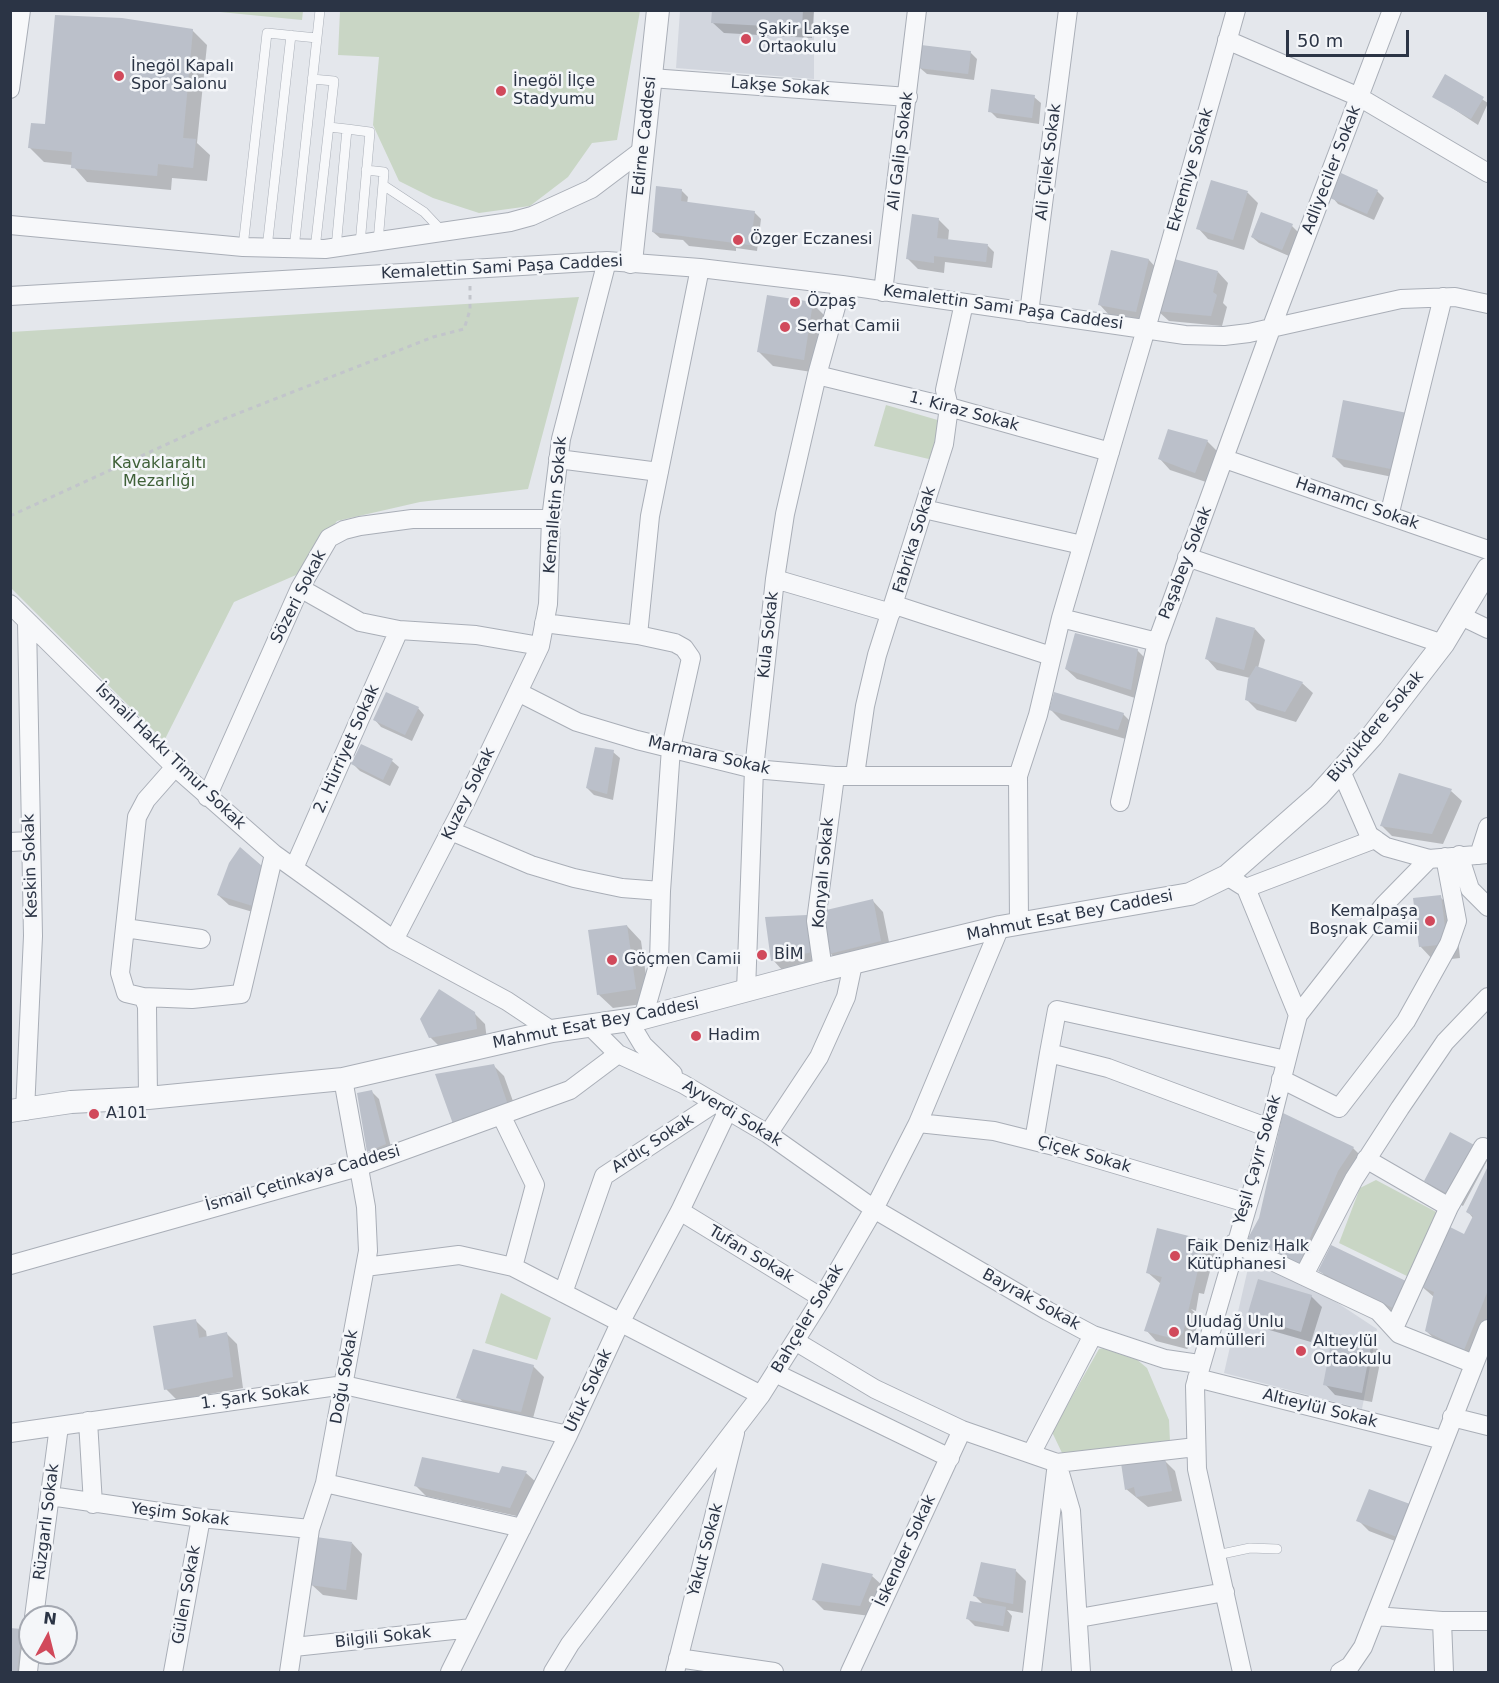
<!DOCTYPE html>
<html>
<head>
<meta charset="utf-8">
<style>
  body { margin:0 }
  #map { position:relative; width:1499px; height:1683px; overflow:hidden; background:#e4e7ec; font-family:"DejaVu Sans",sans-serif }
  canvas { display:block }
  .frame { position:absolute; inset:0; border:12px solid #2b3445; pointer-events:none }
  .north { position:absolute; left:18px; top:1605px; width:60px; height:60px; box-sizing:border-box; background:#f4f6f9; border:2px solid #a4a8b1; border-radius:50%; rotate:7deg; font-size:16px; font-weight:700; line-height:24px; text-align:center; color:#2b3445 }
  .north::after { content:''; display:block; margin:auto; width:21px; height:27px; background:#d1495b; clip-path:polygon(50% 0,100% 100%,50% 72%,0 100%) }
  .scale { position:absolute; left:1286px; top:30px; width:123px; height:27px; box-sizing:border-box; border:3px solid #2b3445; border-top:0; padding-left:8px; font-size:18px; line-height:21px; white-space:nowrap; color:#2b3445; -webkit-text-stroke:4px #f4f6f9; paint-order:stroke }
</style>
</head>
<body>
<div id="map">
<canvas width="1499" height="1683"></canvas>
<div class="frame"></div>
<div class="north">N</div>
<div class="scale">50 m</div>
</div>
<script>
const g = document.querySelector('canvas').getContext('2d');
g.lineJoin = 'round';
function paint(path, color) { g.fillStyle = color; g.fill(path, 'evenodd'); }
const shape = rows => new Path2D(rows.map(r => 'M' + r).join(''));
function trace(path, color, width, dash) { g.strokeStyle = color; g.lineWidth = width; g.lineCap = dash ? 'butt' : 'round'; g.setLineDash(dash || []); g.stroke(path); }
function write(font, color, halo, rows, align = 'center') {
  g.font = font + ' "DejaVu Sans",sans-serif'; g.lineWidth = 5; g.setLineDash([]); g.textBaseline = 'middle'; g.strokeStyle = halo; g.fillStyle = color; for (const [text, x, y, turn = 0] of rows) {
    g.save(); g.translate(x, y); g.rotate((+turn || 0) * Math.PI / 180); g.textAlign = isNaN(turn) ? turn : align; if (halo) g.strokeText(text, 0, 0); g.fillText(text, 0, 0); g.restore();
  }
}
paint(shape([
  [680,11,814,11,814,79,676,68],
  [1249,1264,1263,1264,1330,1298,1377,1329,1362,1409,1224,1373]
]), '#d2d6de');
paint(shape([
  [210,11,303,10,303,11,302,20],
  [340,11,640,11,617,140,592,143,568,177,530,206,479,213,433,198,399,181,373,125,379,57,338,55],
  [579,297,528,489,420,502,337,521,296,575,234,602,164,741,11,588,11,332],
  [886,405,941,421,933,460,874,446],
  [1376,1180,1440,1214,1411,1278,1339,1243,1360,1188],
  [501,1293,551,1318,537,1360,485,1343],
  [1107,1347,1129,1353,1147,1368,1169,1420,1170,1442,1063,1455,1052,1432,1099,1349]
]), '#c9d6c5');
paint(shape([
  [714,10,814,10,812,38,724,33,713,23],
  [192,30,207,45,197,143,210,155,207,181,172,178,171,190,87,182,72,165,44,162,30,148,46,126],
  [970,52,977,59,974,80,927,74,920,68],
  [1446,76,1488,103,1478,125,1434,96],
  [1034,97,1041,103,1039,124,997,118,990,111],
  [1212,182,1248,193,1258,203,1244,250,1208,239,1198,228],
  [681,190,688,197,687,204,754,212,761,219,757,251,736,248,736,251,689,246,683,240,660,238,653,232],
  [1377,191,1384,198,1374,220,1338,204,1332,197],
  [938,219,949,230,948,241,988,246,994,252,992,268,945,262,944,273,918,269,908,259],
  [1292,226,1299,233,1289,256,1259,243,1252,237],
  [1112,252,1149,260,1159,271,1146,322,1110,316,1100,305],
  [1218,272,1228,283,1223,303,1227,307,1222,326,1169,321,1158,311],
  [813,304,827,318,818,373,773,366,759,352],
  [1344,402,1407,480,1344,467,1334,457],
  [1207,441,1218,452,1206,482,1170,470,1160,459],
  [1255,629,1265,640,1258,668,1302,683,1313,693,1296,722,1257,710,1246,699,1250,678,1217,670,1207,659],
  [1137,650,1148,661,1141,700,1077,679,1066,669],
  [418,708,424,715,412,741,381,727,375,720],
  [1051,710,1123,714,1134,725,1129,740,1061,720],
  [362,746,392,761,399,767,390,786,360,771,353,764],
  [613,752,620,758,613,800,594,795,587,788],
  [1451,791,1462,801,1443,844,1392,836,1382,826],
  [230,864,263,915,229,905,218,895],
  [1440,897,1455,911,1460,958,1434,961,1420,946],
  [873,901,883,912,891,952,841,964,831,954,823,912],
  [806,916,817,927,822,962,783,971,773,960],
  [627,926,641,941,650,1003,613,1008,598,994],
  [474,1013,485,1024,487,1040,441,1048,430,1037],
  [493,1065,504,1076,519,1118,465,1134],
  [372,1092,379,1099,392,1151,376,1158,369,1151,359,1095],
  [1284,1116,1353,1148,1364,1159,1310,1273,1260,1250,1260,1219],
  [1451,1134,1488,1159,1463,1206,1436,1191,1425,1181],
  [1488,1170,1488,1328,1475,1359,1437,1341,1426,1331,1434,1297,1420,1285,1464,1236,1473,1218,1468,1212],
  [1204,1241,1215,1252,1204,1294,1199,1293,1196,1311,1191,1309,1199,1317,1193,1343,1187,1349,1156,1341,1146,1330,1161,1284,1147,1272],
  [1320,1271,1418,1294,1406,1319,1331,1281],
  [1311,1296,1322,1307,1311,1342,1259,1327,1249,1316],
  [195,1320,206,1331,207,1338,226,1333,237,1344,243,1388,177,1400,166,1389],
  [1371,1343,1382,1353,1372,1402,1335,1395,1325,1384],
  [533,1366,544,1377,532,1422,469,1408,458,1397],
  [1164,1460,1175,1471,1182,1501,1148,1507,1126,1489],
  [526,1473,537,1483,521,1517,426,1496,416,1486],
  [1409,1506,1408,1546,1369,1531,1358,1520],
  [352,1543,362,1554,357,1600,323,1595,312,1585],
  [1015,1570,1026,1581,1023,1613,1007,1610,1012,1616,1009,1632,975,1626,968,1619,984,1605,974,1595],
  [872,1576,883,1586,870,1616,824,1610,814,1600],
  [10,1630,22,1631,30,1639,28,1672,10,1672]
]), '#0003');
paint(shape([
  [712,10,803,10,802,28,711,23],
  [55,15,122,18,193,29,183,138,196,139,193,168,158,164,157,176,71,168,72,152,28,148,31,123,45,124],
  [921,45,971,51,968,74,918,68],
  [1445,74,1484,97,1471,119,1432,97],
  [991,89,1035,95,1032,118,988,112],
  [1341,173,1378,190,1367,214,1330,198],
  [1211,180,1248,191,1233,240,1196,229],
  [656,186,682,189,681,201,755,211,750,245,652,232],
  [1261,212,1293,224,1282,250,1251,237],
  [912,214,939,218,937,238,988,244,986,262,934,256,934,263,906,259],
  [1111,250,1149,259,1136,312,1098,305],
  [1171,258,1218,271,1213,292,1217,295,1211,316,1157,311],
  [767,295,813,302,804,360,757,352],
  [1343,400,1407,413,1396,470,1332,457],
  [1168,429,1208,440,1195,473,1158,459],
  [1216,617,1255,628,1244,670,1205,659],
  [1075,633,1138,649,1131,690,1065,669],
  [1256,666,1303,682,1285,712,1245,700,1248,679],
  [386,692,419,707,405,735,373,720],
  [1054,692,1124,713,1118,730,1049,710],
  [361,744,393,759,383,780,351,764],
  [595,747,614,750,607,794,586,788],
  [1399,773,1452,789,1432,834,1380,826],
  [240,847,262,866,253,906,217,895,229,863],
  [1441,895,1447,944,1419,947,1413,898],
  [873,899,881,941,829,954,822,911],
  [807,915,812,952,771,961,765,917],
  [627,925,636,989,597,995,588,930],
  [439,989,475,1012,477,1029,429,1038,420,1019],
  [494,1064,509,1108,453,1124,435,1074],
  [372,1090,386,1144,367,1152,357,1093],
  [1283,1113,1354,1147,1338,1171,1299,1264,1247,1240,1259,1218],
  [1450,1132,1478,1147,1452,1196,1424,1181],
  [1488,1166,1488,1290,1464,1350,1425,1331,1434,1292,1418,1285,1446,1225,1464,1234,1473,1216,1466,1212],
  [1157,1228,1205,1240,1183,1333,1175,1339,1144,1331,1162,1277,1146,1273],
  [1331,1245,1408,1282,1395,1309,1318,1271],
  [1258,1279,1312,1295,1301,1332,1247,1316],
  [196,1319,199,1338,227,1332,233,1377,164,1390,153,1326],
  [1333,1333,1372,1341,1362,1393,1323,1385],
  [473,1349,534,1365,521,1412,456,1398],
  [422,1457,499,1473,502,1466,527,1471,510,1508,414,1486],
  [1165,1459,1172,1491,1136,1497,1134,1487,1125,1490,1121,1463],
  [1369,1489,1410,1504,1397,1537,1356,1521],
  [316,1537,352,1542,346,1590,310,1585],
  [981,1562,1016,1569,1013,1604,973,1596],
  [822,1563,873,1574,860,1606,812,1600],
  [970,1601,1006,1607,1003,1626,966,1619],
  [10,1628,22,1629,17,1672,10,1672]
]), '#bbc0ca');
const service = shape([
  [312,79,334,81,315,249],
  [329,127,347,129,336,248],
  [347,129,370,132,360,244],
  [366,170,384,172,378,242],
  [383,185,424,212,443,232],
  [243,247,267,33,317,38],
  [267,248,291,35],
  [294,249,320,10],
  [1217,1555,1250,1548,1277,1549]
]);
const minor = shape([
  [1227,40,1359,97,1488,173],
  [651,78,908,97],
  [10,89,21,10],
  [10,225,243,247,325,249,510,222,532,216,591,189,644,149],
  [883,292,917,10],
  [10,296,607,261,700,268,842,285,1185,335,1224,336,1249,333,1401,299,1455,297,1488,304],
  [1029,313,1068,10],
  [817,375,949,407,1110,452],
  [558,459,659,472],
  [1225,459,1488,550],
  [924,509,1082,545],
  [1389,516,1443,297],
  [1187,557,1443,644],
  [775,579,891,613],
  [300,588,360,622,399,630,476,635,540,646],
  [10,604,175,767,274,854,394,940,507,1001,552,1031],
  [895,605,1051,656],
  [1459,615,1488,629],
  [1061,618,1157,642],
  [544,623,638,635],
  [518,692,577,722,637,740,754,769,835,776,1018,776],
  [1341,771,1369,835,1386,847,1429,859],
  [855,775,865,706,877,655,944,444,949,407,945,390,964,303],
  [207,797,300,588,329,538,344,530,360,526,412,519,551,519],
  [1120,802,1157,642,1271,329,1392,10],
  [451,831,531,865,574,878,622,888,661,891],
  [10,842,29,841],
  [1459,855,1470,889,1488,907],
  [1479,855,1488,827],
  [294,868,399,630],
  [1227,876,1246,888,1298,1015,1263,1153,1195,1386,1197,1469,1242,1672],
  [1246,888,1375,839],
  [1019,923,1018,776,1038,715,1061,618,1146,329,1236,10],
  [125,928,201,939],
  [394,940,466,801,540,646,548,604,551,519,561,439,607,261],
  [823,970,816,921,835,776],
  [746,991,754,769,775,579,785,514,817,375,842,285],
  [143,997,192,999,241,994,274,854],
  [1298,1015,1384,905,1429,859,1488,854],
  [643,1018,659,962,661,891,671,748,691,658,684,648,675,643,638,635,650,516,700,268],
  [628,1020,643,1045,673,1074],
  [589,1025,618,1054,683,1084,768,1134,874,1209,1048,1311,1093,1335,1165,1359,1199,1364],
  [1049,1053,1057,1010,1286,1060],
  [1281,1079,1339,1108,1406,1021,1449,944,1457,921,1445,857],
  [148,1098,147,1006,143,997,126,993,120,973,137,817,146,800,175,767],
  [25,1111,33,936,27,622],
  [501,1115,535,1185,513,1267],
  [918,1123,994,1131,1054,1146,1247,1203],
  [768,1134,819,1057,846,997,853,964],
  [1034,1141,1049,1053,1108,1068,1269,1128],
  [1366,1159,1449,1207,1483,1147,1488,1150],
  [680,1211,822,1298],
  [1234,1243,1378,1311,1399,1334,1474,1364],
  [10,1265,358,1167,570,1090,618,1054],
  [365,1267,459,1255,513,1267,761,1395],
  [1304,1275,1354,1179,1400,1108,1445,1042,1488,997],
  [563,1293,604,1176,715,1103],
  [1394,1328,1449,1207],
  [795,1341,875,1389,962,1430,1057,1463,1196,1447],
  [775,1373,950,1458],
  [1197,1378,1443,1440],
  [1452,1417,1488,1426],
  [88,1421,93,1504],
  [10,1433,344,1385,568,1435],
  [1031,1454,1093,1335],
  [1057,1463,1071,1511,1081,1672],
  [325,1483,522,1528],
  [50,1496,201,1518,310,1529],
  [1375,1616,1442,1621,1488,1621],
  [34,1617,59,1426],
  [1079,1618,1225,1592],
  [1442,1621,1444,1672],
  [294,1647,472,1628],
  [678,1658,774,1672],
  [28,1672,30,1653],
  [173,1672,201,1518],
  [289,1672,310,1529,325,1483,368,1251,366,1207,343,1079],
  [450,1672,568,1435,620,1323,680,1211,728,1110],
  [553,1672,570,1644,761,1395,822,1298,874,1209,918,1123,1000,927],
  [675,1672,735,1433],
  [850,1672,962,1430],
  [1032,1672,1056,1471],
  [1340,1672,1350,1666,1363,1647,1488,1329]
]);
const tertiary = shape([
  [631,262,658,10],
  [10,1111,71,1102,148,1098,343,1079,552,1031,643,1018,823,970,1000,927,1190,894,1227,876,1319,795,1372,736,1443,644,1488,569]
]);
trace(service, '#a9aeb7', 10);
trace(minor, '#a9aeb7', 20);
trace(tertiary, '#a9aeb7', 24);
trace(shape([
  [10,516,211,424,433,337,464,329,470,310,470,286]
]), '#c2c5cb', 3, [4.5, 4.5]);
trace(service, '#f7f8fa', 9);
trace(minor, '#f7f8fa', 18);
trace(tertiary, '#f7f8fa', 22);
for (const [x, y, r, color] of [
  [746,39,6,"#d1495b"],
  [119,76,6,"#d1495b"],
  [501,91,6,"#d1495b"],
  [738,240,6,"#d1495b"],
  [795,302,6,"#d1495b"],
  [785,327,6,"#d1495b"],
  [1430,921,6,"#d1495b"],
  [762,955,6,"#d1495b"],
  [612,960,6,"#d1495b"],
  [696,1036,6,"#d1495b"],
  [94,1114,6,"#d1495b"],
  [1175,1256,6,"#d1495b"],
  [1174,1332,6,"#d1495b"],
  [1301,1351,6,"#d1495b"]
]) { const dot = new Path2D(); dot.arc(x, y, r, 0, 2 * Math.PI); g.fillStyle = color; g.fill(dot); trace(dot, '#f4f6f9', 2); }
write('16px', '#2b3445', '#f4f6f9', [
  ["Şakir Lakşe",758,30],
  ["Ortaokulu",758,48],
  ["İnegöl Kapalı",131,67],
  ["Spor Salonu",131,85],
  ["İnegöl İlçe",513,82],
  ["Stadyumu",513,100],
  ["Özger Eczanesi",750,240],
  ["Özpaş",807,302],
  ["Serhat Camii",797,327],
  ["Kemalpaşa",1418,912,"right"],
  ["Boşnak Camii",1418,930,"right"],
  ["BİM",774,955],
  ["Göçmen Camii",624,960],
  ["Hadim",708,1036],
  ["A101",106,1114],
  ["Faik Deniz Halk",1187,1247],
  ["Kütüphanesi",1187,1265],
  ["Uludağ Unlu",1186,1323],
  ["Mamülleri",1186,1341],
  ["Altıeylül",1313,1342],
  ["Ortaokulu",1313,1360]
], 'left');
write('16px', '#2b3445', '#f4f6f9', [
  ["Lakşe Sokak",780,87,4],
  ["Edirne Caddesi",645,136,-84],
  ["Ali Galip Sokak",901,151,-83],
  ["Ali Çilek Sokak",1049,162,-83],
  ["Ekremiye Sokak",1191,170,-74],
  ["Adliyeciler Sokak",1332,170,-69],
  ["Kemalettin Sami Paşa Caddesi",502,268,-3],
  ["Kemalettin Sami Paşa Caddesi",1003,308,8],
  ["1. Kiraz Sokak",964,412,15],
  ["Hamamcı Sokak",1357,504,19],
  ["Kemalletin Sokak",556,505,-85],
  ["Fabrika Sokak",915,540,-73],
  ["Paşabey Sokak",1186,563,-69],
  ["Sözeri Sokak",299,597,-63],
  ["Kula Sokak",769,635,-84],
  ["Büyükdere Sokak",1376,727,-50],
  ["2. Hürriyet Sokak",347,749,-66],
  ["Marmara Sokak",709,756,13],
  ["İsmail Hakkı Timur Sokak",170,757,44],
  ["Kuzey Sokak",469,794,-64],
  ["Keskin Sokak",31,866,-92],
  ["Konyalı Sokak",824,873,-85],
  ["Mahmut Esat Bey Caddesi",1070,916,-11],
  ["Mahmut Esat Bey Caddesi",596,1024,-11],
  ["Ayverdi Sokak",732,1114,31],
  ["Ardıç Sokak",653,1144,-33],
  ["Çiçek Sokak",1084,1155,16],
  ["Yeşil Çayır Sokak",1258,1160,-74],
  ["İsmail Çetinkaya Caddesi",303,1179,-16],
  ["Tufan Sokak",751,1255,31],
  ["Bayrak Sokak",1031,1300,29],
  ["Bahçeler Sokak",808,1319,-59],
  ["Doğu Sokak",345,1377,-80],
  ["Ufuk Sokak",589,1391,-65],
  ["1. Şark Sokak",255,1397,-8],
  ["Altıeylül Sokak",1320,1409,14],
  ["Yeşim Sokak",180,1515,7],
  ["Rüzgarlı Sokak",47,1522,-83],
  ["Yakut Sokak",706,1550,-75],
  ["İskender Sokak",906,1551,-65],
  ["Gülen Sokak",187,1595,-80],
  ["Bilgili Sokak",383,1638,-6]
]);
write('16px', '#3f6138', '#f4f6f9', [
  ["Kavaklaraltı",159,464],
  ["Mezarlığı",159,482]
]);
</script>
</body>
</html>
